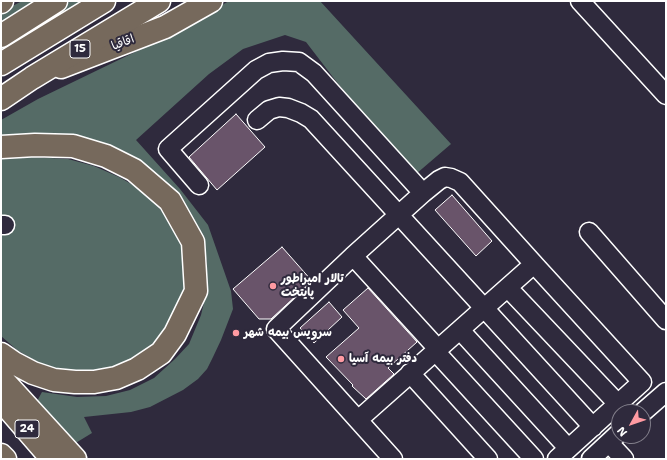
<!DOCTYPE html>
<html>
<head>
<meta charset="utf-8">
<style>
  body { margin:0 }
  #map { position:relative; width:667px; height:460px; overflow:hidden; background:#2f2a3d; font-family:"Shantell Sans",sans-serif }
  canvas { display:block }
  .frame { position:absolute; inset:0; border:2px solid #fff; pointer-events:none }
  .north { position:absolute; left:611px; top:404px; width:40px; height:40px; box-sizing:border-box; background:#2f2a3d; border:1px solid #827f8b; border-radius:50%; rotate:230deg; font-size:11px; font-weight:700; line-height:16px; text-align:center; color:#fff }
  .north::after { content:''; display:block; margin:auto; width:14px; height:18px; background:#ff9aa2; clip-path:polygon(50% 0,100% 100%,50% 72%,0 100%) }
</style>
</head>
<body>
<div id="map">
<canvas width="667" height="460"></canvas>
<div class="frame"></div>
<div class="north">N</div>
</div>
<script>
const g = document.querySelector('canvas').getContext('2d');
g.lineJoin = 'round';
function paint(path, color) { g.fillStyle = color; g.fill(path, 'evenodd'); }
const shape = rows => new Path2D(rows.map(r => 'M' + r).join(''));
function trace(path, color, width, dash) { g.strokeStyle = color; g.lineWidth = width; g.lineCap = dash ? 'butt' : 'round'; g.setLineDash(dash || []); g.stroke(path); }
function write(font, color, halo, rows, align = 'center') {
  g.font = font + ' "Shantell Sans","Playpen Sans Arabic",sans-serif'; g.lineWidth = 4; g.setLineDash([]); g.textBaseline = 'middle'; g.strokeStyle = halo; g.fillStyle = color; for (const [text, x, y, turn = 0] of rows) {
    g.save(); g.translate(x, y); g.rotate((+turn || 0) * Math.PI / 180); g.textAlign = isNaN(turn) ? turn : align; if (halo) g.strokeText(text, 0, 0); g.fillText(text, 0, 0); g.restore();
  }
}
paint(shape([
  [22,1,47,1,1,29,1,12],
  [71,1,88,1,1,54,1,44],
  [229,1,320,1,451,144,416,174,339,85,306,42,285,35,243,49,209,74,136,140,180,189,208,225,231,291,233,309,221,340,213,357,207,369,198,379,183,390,150,407,131,412,84,417,92,433,74,444,36,403,42,392,77,397,106,396,130,390,154,378,175,359,189,344,201,315,207,290,207,264,204,246,198,227,186,208,157,177,1,138,1,120,38,99,164,38],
  [32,157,68,159,94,166,119,177,133,185,146,193,163,212,178,235,186,263,184,293,157,344,131,363,111,371,80,373,46,367,17,350,1,336,1,158]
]), '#556b66');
const building = shape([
  [236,114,265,147,217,190,189,157,236,114],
  [452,195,492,241,476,256,435,210,452,195],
  [282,247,312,281,271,319,259,319,233,289,282,247],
  [368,288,417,342,388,368,394,374,366,399,352,386,353,385,326,357,359,328,343,310,368,288],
  [329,302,342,317,314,343,300,328,329,302]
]);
paint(building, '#69546a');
trace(building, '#fff', 1);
const minor = shape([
  [580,1,666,95],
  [257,120,269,110,279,107,288,108,301,113,311,119,593,427],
  [199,185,168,149,256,70,269,63,283,61,299,62,314,73,423,193],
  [1,225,5,225],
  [589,232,666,320],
  [353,256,438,349],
  [534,264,642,382,557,459],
  [508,288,618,404],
  [460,330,568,448],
  [435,351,534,459],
  [410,373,488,459],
  [643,412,666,392],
  [358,420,534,264,460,182,451,178,445,177,439,180,423,193,353,256,276,329,393,459],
  [609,443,624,459],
  [591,459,619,433]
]);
const major = shape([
  [61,67,165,27,211,1]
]);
const highway = shape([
  [1,2,2,1],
  [1,36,56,1],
  [1,64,104,1],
  [1,99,32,78,159,1],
  [1,147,35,145,73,146,106,156,134,170,170,201,193,242,196,291,175,334,161,353,137,369,116,378,94,382,75,382,54,380,33,373,14,363,1,354],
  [1,378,75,459],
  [1,400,52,459],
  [1,455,5,459]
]);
trace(minor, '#fff', 21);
trace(major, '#fff', 25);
trace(highway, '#fff', 25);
trace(minor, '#2f2a3d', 18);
trace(major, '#76695c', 22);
trace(highway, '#76695c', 22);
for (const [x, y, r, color] of [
  [273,286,4,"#ff9aa2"],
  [236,333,4,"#ff9aa2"],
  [341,359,4,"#ff9aa2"]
]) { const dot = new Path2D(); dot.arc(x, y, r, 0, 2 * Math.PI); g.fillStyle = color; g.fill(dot); trace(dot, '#2f2a3d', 1.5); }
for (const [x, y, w] of [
  [80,49,20],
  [27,429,24]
]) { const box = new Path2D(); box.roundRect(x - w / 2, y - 9, w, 18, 3); g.fillStyle = '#2f2a3d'; g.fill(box); trace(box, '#fff', 1); }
write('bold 11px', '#fff', null, [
  ["15",80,49],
  ["24",27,429]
]);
write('12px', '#fff', '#2f2a3d', [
  ["اقاقیا",123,43,-21]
]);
write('bold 12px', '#fff', '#2f2a3d', [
  ["تالار امپراطور",281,279],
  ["پایتخت",281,293],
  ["سرویس بیمه شهر",244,333],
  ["دفتر بیمه آسیا",349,359]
], 'left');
</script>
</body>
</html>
